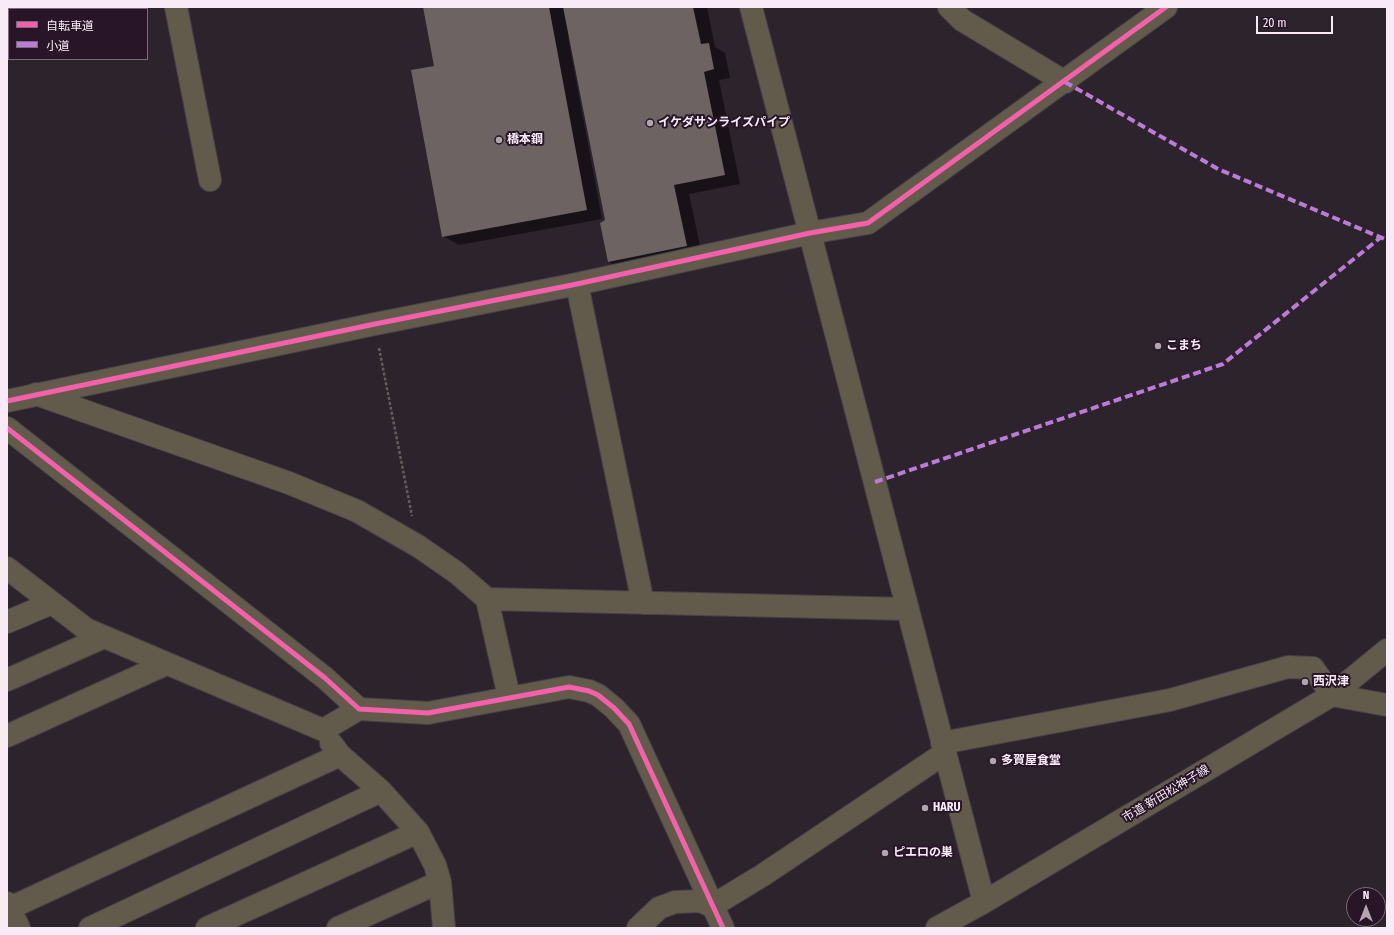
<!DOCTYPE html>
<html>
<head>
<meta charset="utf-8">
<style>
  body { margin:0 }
  #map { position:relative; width:1394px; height:935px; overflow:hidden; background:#2d232d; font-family:"Fira Sans Condensed","Noto Sans JP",sans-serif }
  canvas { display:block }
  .frame { position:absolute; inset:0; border:8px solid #f8ebf7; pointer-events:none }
  .legend { position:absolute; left:8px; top:8px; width:140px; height:52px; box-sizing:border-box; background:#281527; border:1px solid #7b6b7a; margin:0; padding:5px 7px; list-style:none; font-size:12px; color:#f8ebf7 }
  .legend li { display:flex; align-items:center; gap:8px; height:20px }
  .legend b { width:20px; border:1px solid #7b6b7a }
  .north { position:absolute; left:1346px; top:887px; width:40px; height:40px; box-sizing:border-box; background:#281527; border:1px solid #7b6b7a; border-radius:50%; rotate:0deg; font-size:11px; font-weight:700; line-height:16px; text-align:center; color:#f8ebf7 }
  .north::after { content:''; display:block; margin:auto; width:14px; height:18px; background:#b1a5b0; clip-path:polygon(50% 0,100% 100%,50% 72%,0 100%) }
  .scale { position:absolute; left:1256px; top:16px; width:77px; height:18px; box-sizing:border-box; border:2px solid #f8ebf7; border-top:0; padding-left:5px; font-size:12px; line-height:14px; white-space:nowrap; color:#f8ebf7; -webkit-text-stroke:3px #281527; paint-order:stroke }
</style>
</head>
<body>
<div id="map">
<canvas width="1394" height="935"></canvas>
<div class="frame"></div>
<ul class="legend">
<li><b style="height:5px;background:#f560ab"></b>自転車道</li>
<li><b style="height:5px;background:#bd7bd9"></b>小道</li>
</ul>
<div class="north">N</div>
<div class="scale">20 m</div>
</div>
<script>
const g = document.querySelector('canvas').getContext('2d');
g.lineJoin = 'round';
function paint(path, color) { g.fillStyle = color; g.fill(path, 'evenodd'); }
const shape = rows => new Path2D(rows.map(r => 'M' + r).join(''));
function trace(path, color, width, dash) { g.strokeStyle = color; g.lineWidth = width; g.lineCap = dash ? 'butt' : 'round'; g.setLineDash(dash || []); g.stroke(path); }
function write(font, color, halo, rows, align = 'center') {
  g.font = font + ' "Fira Sans Condensed","Noto Sans JP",sans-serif'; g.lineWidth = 4; g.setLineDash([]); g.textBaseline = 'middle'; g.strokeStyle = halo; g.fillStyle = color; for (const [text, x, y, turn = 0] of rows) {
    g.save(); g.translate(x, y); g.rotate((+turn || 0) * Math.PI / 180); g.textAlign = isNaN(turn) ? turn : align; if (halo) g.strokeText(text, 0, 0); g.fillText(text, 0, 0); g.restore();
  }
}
paint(shape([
  [424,7,707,7,715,47,725,53,730,78,719,80,740,184,689,194,702,255,624,271,609,262,606,220,570,37,568,37,602,219,459,245,443,236,435,66]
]), '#0007');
paint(shape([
  [423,7,549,7,587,210,442,237,411,70,434,66],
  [563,7,693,7,701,44,709,43,714,69,704,72,725,175,674,185,687,246,608,262,600,223,605,220]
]), '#6c6362');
const minor = shape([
  [176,7,210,180],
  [751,7,984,902],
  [949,7,962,20,1065,82],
  [577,284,643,603],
  [36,394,289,483,357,511,418,546,457,573,487,599,509,697],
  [7,401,375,324,577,284,810,233,868,223,1166,7],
  [7,428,325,678,359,709,428,713,569,687,589,691,598,695,614,708,629,724,723,928],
  [7,568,86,629,323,730,359,709],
  [487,599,908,609],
  [7,622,52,603],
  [7,680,104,637],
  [7,736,166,664],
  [331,743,340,755,381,791,418,832,435,865,440,882,444,928],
  [942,743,1170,700,1288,667,1313,668,1332,695,1387,705],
  [7,903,19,928],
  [10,908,340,755],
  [90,928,381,791],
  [207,928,418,832],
  [338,928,440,882],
  [638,928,659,908,675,902,700,901,712,906,763,875,945,753],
  [937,928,984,902,1332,695,1387,650]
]);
trace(minor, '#494048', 24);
trace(shape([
  [379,348,412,516]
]), '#645e59', 2.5, [3, 2]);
trace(minor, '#625b4c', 22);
trace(shape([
  [1065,82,1218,169,1387,240],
  [875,482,1223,364,1380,238]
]), '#bd7bd9', 4, [8, 4]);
trace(shape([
  [7,401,375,324,577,284,810,233,868,223,1166,7],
  [7,428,325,678,359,709,428,713,569,687,589,691,598,695,614,708,629,724,723,928]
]), '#f560ab', 5);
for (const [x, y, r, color] of [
  [650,123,4,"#b1a5b0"],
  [499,140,4,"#b1a5b0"],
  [1158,346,4,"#b1a5b0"],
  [1305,682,4,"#b1a5b0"],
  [993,761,4,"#b1a5b0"],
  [925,808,4,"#b1a5b0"],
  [885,853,4,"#b1a5b0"]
]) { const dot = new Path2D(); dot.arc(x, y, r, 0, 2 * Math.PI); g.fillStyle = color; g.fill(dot); trace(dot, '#281527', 1.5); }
write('bold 12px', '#f8ebf7', '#281527', [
  ["イケダサンライズパイプ",658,123],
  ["橋本鋼",507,140],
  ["こまち",1166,346],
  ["西沢津",1313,682],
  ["多賀屋食堂",1001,761],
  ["HARU",933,808],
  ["ピエロの巣",893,853]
], 'left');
write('12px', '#f8ebf7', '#281527', [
  ["市道 新田松神子線",1166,794,-31]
]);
</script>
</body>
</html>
